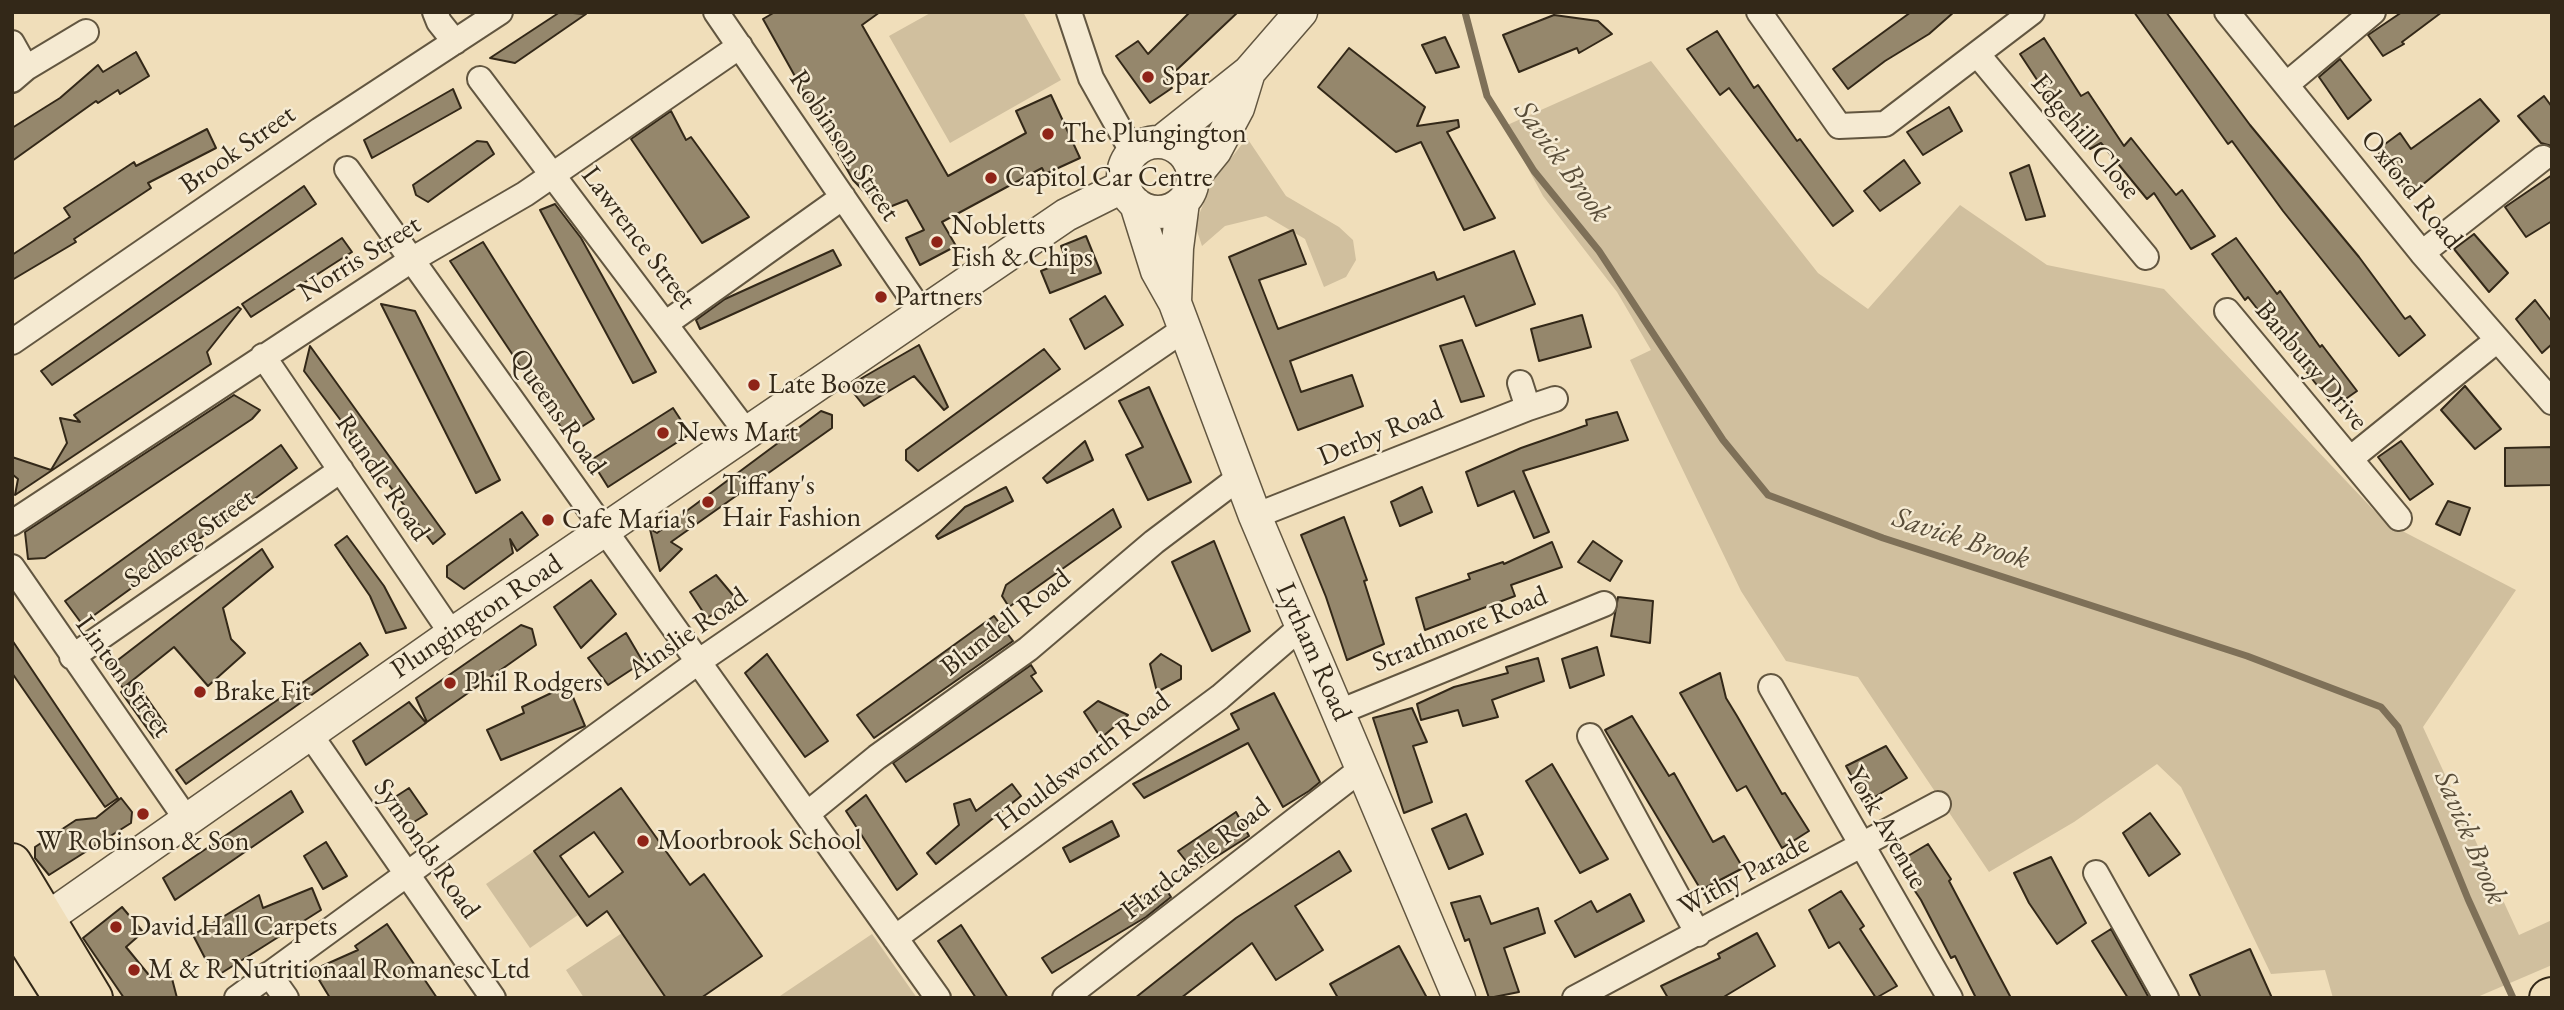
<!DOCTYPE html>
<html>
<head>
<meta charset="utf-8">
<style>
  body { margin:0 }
  #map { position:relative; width:2564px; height:1010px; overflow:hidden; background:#f0deba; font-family:"EB Garamond",serif }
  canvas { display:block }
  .frame { position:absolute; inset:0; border:14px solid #332818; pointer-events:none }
</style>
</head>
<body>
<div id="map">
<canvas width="2564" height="1010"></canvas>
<div class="frame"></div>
</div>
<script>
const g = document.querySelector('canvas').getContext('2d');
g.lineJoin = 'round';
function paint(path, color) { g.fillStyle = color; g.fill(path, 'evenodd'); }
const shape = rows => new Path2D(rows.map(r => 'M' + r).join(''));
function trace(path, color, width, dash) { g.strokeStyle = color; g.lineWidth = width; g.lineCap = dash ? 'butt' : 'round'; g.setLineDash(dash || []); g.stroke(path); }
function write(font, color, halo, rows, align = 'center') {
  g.font = font + ' "EB Garamond",serif'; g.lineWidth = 5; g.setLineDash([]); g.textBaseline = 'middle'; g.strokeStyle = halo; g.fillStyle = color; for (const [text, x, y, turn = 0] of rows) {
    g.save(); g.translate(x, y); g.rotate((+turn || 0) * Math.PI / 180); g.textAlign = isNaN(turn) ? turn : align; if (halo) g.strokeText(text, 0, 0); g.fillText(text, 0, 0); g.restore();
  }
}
paint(shape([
  [932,12,1023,12,1061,80,950,143,889,36],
  [1651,61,1818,273,1868,309,1960,205,2047,265,2164,289,2385,522,2516,590,2423,727,2519,935,2552,920,2552,965,2475,998,2333,998,2325,970,2271,974,2181,787,2157,764,2074,822,1989,872,1858,677,1786,661,1741,591,1630,360,1651,350,1617,292,1543,196,1505,126],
  [1247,138,1286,196,1339,227,1353,240,1356,260,1346,277,1324,287,1305,239,1266,216,1225,226,1202,246,1195,225,1212,182],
  [534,851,578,915,530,948,486,884],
  [622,933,666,998,584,998,566,970],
  [872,934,917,998,777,998]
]), '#d0bf9e');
trace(shape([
  [1465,12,1487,96,1534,171,1599,251,1723,440,1768,495,1883,538,2247,656,2381,707,2398,727,2468,899,2513,998]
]), '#7e7058', 7);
const building = shape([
  [560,12,586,14,515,63,490,58,560,12],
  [775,12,880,12,862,25,948,176,1026,133,1016,111,1051,95,1080,158,1045,174,1042,168,942,222,956,246,920,265,906,238,924,230,907,200,882,210,853,180,763,19,775,12],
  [1190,12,1238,12,1166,80,1172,88,1150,103,1116,56,1138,41,1148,54,1190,12],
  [1911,12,1954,12,1929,34,1885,61,1848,89,1833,69,1911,12],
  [2134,12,2166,12,2250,125,2359,257,2405,319,2410,316,2425,335,2399,356,2283,211,2232,141,2228,144,2134,12],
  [2402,12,2442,12,2402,42,2404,44,2383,56,2368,35,2402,12],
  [1554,15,1598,21,1612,34,1579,53,1577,48,1519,72,1503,35,1554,15],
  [1717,31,1754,88,1758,85,1797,141,1800,139,1853,211,1833,226,1729,88,1720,95,1687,49,1717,31],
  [1445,37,1459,67,1436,73,1422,45,1445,37],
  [2044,38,2081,96,2088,92,2124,146,2131,138,2176,195,2182,190,2215,236,2191,249,2154,193,2147,199,2101,143,2090,149,2053,95,2049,98,2020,54,2044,38],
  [1349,48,1425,107,1417,126,1458,120,1459,127,1447,132,1495,218,1464,230,1421,142,1396,152,1318,87,1349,48],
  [136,52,149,76,120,94,118,90,98,103,96,101,12,161,12,128,60,98,98,65,103,72,136,52],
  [2340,59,2371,100,2348,119,2319,77,2340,59],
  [453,89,461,108,372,158,364,140,453,89],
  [2544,96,2552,107,2552,146,2541,143,2518,116,2544,96],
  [2480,99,2499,121,2409,196,2377,150,2400,133,2411,149,2480,99],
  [1949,107,1962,131,1923,155,1907,132,1949,107],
  [671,111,686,140,691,137,749,217,702,243,631,139,671,111],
  [207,129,216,148,148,183,151,188,74,239,76,242,12,280,12,255,70,217,64,208,134,162,136,166,207,129],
  [477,141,487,142,494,154,428,202,416,195,413,185,477,141],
  [1904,160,1920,183,1880,211,1864,191,1904,160],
  [2029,165,2045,216,2026,220,2010,173,2029,165],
  [2552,175,2552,221,2526,237,2505,207,2552,175],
  [304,186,316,204,52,385,41,371,304,186],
  [555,204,581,238,656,372,633,383,540,210,555,204],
  [1293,230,1306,264,1259,280,1278,329,1434,272,1437,280,1514,251,1535,304,1476,326,1464,296,1290,361,1301,392,1352,375,1363,406,1298,430,1229,257,1293,230],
  [2474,234,2508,273,2489,292,2454,249,2474,234],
  [1086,236,1101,273,1050,293,1041,271,1066,261,1061,246,1086,236],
  [342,238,352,252,251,317,242,304,342,238],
  [2236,238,2277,294,2280,291,2320,347,2322,345,2357,391,2334,407,2248,297,2245,300,2212,254,2236,238],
  [483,242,594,419,567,436,450,261,483,242],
  [833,250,841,265,700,329,696,320,725,299,833,250],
  [1105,296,1123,325,1085,349,1070,319,1105,296],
  [2535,300,2552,322,2552,344,2542,353,2516,319,2535,300],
  [381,304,415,311,500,480,476,493,381,304],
  [238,307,241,309,207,352,211,364,15,495,18,479,12,474,12,457,51,470,67,443,60,418,80,422,74,415,238,307],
  [1582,315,1591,347,1539,361,1531,329,1582,315],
  [1462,340,1484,396,1461,402,1440,346,1462,340],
  [919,345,948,407,944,410,914,376,864,406,848,386,919,345],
  [310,346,445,534,433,544,304,371,310,346],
  [1044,349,1060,369,918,471,906,460,906,450,1044,349],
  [2465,386,2501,429,2475,449,2441,410,2465,386],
  [1149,387,1191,482,1148,500,1126,455,1143,447,1119,401,1149,387],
  [234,395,260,410,252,419,45,558,28,559,25,532,234,395],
  [673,408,690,434,608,487,591,460,673,408],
  [821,411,832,415,832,428,671,542,682,549,660,571,650,529,657,533,821,411],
  [1617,412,1628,440,1523,471,1549,532,1534,538,1514,491,1478,506,1466,472,1521,448,1587,425,1586,420,1617,412],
  [1085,441,1093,460,1047,483,1043,478,1085,441],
  [2401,441,2433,484,2410,500,2378,457,2401,441],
  [281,445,297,468,82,624,65,601,281,445],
  [2552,447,2552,485,2505,486,2505,448,2552,447],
  [1006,487,1013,501,938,539,936,536,965,507,1006,487],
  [1422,487,1432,512,1400,526,1391,502,1422,487],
  [2448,501,2470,508,2460,535,2436,524,2448,501],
  [1113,509,1121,527,1009,607,1002,596,1006,585,1113,509],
  [522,512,538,535,517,551,510,539,513,553,464,589,447,577,447,566,522,512],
  [1344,517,1367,580,1364,581,1384,644,1347,660,1326,597,1301,535,1344,517],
  [347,536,384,586,406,628,386,633,370,596,335,545,347,536],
  [1214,541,1250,631,1212,651,1172,562,1214,541],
  [1593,541,1622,561,1610,581,1578,562,1593,541],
  [1552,542,1562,567,1511,585,1515,596,1425,630,1416,598,1470,579,1468,574,1503,562,1504,564,1552,542],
  [262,549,273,567,223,608,231,639,245,653,208,686,174,647,123,688,103,662,114,663,262,549],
  [716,575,737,600,707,618,690,592,716,575],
  [591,580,616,614,581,648,554,607,591,580],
  [1618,597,1653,601,1650,643,1611,636,1618,597],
  [994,616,1013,641,874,738,857,715,994,616],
  [521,625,532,629,536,645,427,722,416,698,521,625],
  [626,633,643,662,608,685,588,658,626,633],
  [12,640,118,798,105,807,12,673,12,640],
  [360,643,368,655,186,784,176,770,360,643],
  [1597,647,1604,675,1570,688,1562,659,1597,647],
  [767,654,828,741,805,757,745,673,767,654],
  [1161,654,1181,666,1181,679,1157,692,1150,664,1161,654],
  [1538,658,1544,681,1492,700,1498,717,1463,726,1458,710,1421,720,1417,704,1454,687,1508,673,1506,667,1538,658],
  [1031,665,1036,673,1031,676,1042,691,906,782,893,763,1031,665],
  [1720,673,1726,698,1737,716,1782,794,1785,793,1809,831,1782,848,1746,786,1737,791,1680,693,1720,673],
  [135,681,168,728,154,738,121,692,135,681],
  [568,685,585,726,501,760,487,730,524,713,522,707,568,685],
  [1274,693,1320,782,1309,791,1283,807,1248,743,1144,798,1133,784,1239,729,1231,714,1274,693],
  [1098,701,1128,715,1101,738,1084,712,1098,701],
  [409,702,426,723,366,765,353,741,409,702],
  [1412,708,1427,742,1413,746,1432,802,1404,813,1373,718,1412,708],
  [1632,716,1669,776,1674,773,1713,842,1724,836,1743,868,1701,890,1605,730,1632,716],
  [1886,746,1907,778,1866,802,1846,766,1886,746],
  [1552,764,1608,859,1580,873,1526,781,1552,764],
  [1012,784,1021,796,936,864,927,853,959,825,954,804,970,799,976,811,1012,784],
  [409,788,427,814,409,825,392,799,409,788],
  [621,788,690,885,704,874,762,956,701,998,666,998,607,911,587,926,534,851,621,788],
  [594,832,623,872,589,897,560,856,594,832],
  [291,791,303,812,175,900,163,878,291,791],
  [866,795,917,874,897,890,846,811,866,795],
  [121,798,132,812,131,823,49,875,35,858,35,847,76,820,96,818,121,798],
  [1236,812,1249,836,1194,871,1178,851,1236,812],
  [2150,813,2180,854,2149,876,2123,833,2150,813],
  [1466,814,1483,854,1449,869,1432,829,1466,814],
  [1112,821,1119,836,1070,862,1063,848,1112,821],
  [326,842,347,876,323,889,304,856,326,842],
  [1928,844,1951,879,1949,881,2011,998,1976,998,1955,956,1951,958,1921,900,1896,863,1928,844],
  [1339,851,1351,871,1295,906,1323,950,1276,980,1252,943,1181,998,1135,998,1236,918,1339,851],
  [2051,857,2086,923,2057,944,2029,903,2014,873,2051,857],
  [1162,883,1171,897,1146,917,1052,973,1042,958,1162,883],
  [312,888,321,910,220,974,207,962,193,935,259,895,263,908,312,888],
  [1841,891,1864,926,1860,929,1897,986,1876,998,1839,942,1829,948,1809,910,1841,891],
  [1630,894,1644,921,1575,957,1555,921,1591,901,1597,912,1630,894],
  [1480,896,1491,924,1538,908,1545,933,1504,948,1519,992,1489,998,1469,939,1465,941,1451,903,1480,896],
  [122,907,143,932,126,947,153,980,169,967,177,998,124,998,83,938,122,907],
  [387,924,437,998,330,998,313,970,358,950,355,946,387,924],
  [961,925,1008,998,976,998,938,941,961,925],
  [2111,929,2149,998,2128,998,2092,941,2111,929],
  [1757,933,1775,966,1722,998,1668,998,1661,986,1720,958,1718,954,1757,933],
  [1399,946,1427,998,1338,998,1330,984,1399,946],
  [2250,949,2272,998,2201,998,2190,975,2250,949]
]);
paint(building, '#95876c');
trace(building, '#332818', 2);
const minor = shape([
  [435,12,439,22,455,42],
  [716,12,922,313],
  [1069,12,1091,78,1128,144,1136,149],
  [1759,12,1839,126,1885,124,2032,12],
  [2227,12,2422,253,2552,402],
  [12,43,26,68],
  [1978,55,2146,257],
  [480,79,747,433],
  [12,80,26,68,86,32],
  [2287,84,2373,12],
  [347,169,938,998],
  [2422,253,2543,158],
  [2227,311,2399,518],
  [665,324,843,197],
  [12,342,320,130,500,12],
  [263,356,452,634],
  [1520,383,1528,408,1555,399],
  [2350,459,2496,341],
  [1255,516,1528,408],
  [12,523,413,259,525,194,740,46],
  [12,567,187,820],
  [72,657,341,470],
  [1771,687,1950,998],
  [1339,712,1604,604],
  [309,733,493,998],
  [1590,736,1698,934],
  [807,814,877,757,1028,649,1154,542,1240,477],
  [2096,873,2166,998],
  [895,938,1220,697,1301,627],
  [269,974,286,998],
  [237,998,698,662,1183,330],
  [1065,998,1364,767],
  [1575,998,1938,804]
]);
const tertiary = shape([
  '1123 177a35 35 0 1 1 70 0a35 35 0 1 1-70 0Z',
  [1161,142,1249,72,1301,12],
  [1193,178,1215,151,1238,108,1249,72],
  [1136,204,1157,271,1175,303,1255,516,1459,998],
  [1175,302,1177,248,1183,202],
  [26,933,452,634,1066,215,1124,186]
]);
const trunk = shape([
  [12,863,93,998],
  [12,917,63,998],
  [2549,998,2552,997]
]);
trace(minor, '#625640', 28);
trace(tertiary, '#625640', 35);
trace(trunk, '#332818', 42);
trace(minor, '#f5ead2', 24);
trace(tertiary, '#f5ead2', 32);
trace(trunk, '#f0deba', 38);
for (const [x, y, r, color] of [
  [1148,77,7,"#8f2418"],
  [1048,134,7,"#8f2418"],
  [991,178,7,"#8f2418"],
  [937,242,7,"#8f2418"],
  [881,297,7,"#8f2418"],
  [754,385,7,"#8f2418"],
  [663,433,7,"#8f2418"],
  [708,502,7,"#8f2418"],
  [548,520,7,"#8f2418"],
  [450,683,7,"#8f2418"],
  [200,692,7,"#8f2418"],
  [143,814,7,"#8f2418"],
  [643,841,7,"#8f2418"],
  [116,927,7,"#8f2418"],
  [134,970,7,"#8f2418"]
]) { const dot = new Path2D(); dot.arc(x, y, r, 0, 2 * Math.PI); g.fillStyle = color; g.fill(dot); trace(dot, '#f5ead2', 2.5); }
write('28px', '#332818', '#f5ead2', [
  ["Spar",1162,77],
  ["The Plungington",1062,134],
  ["Capitol Car Centre",1005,178],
  ["Nobletts",951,226],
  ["Fish & Chips",951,258],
  ["Partners",895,297],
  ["Late Booze",768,385],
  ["News Mart",677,433],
  ["Tiffany's",722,486],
  ["Hair Fashion",722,518],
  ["Cafe Maria's",562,520],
  ["Phil Rodgers",464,683],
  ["Brake Fit",214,692],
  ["Moorbrook School",657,841],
  ["W Robinson & Son",143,842,"center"],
  ["David Hall Carpets",130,927],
  ["M & R Nutritionaal Romanesc Ltd",148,970]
], 'left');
write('28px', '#332818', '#f5ead2', [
  ["Edgehill Close",2085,137,50],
  ["Robinson Street",844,146,56],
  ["Brook Street",238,150,-35],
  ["Oxford Road",2411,190,51],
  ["Lawrence Street",638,238,53],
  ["Norris Street",360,259,-32],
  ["Banbury Drive",2311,366,50],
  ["Queens Road",557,412,55],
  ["Derby Road",1381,434,-22],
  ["Rundle Road",382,478,56],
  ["Sedberg Street",190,539,-35],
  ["Plungington Road",477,617,-34],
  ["Blundell Road",1006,623,-38],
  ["Strathmore Road",1460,630,-22],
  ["Ainslie Road",688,634,-35],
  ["Lytham Road",1313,652,66],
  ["Linton Street",123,677,54],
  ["Houldsworth Road",1083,762,-37],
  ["York Avenue",1886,828,60],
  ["Symonds Road",426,849,55],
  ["Hardcastle Road",1196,859,-38],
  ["Withy Parade",1744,876,-28]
]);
write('italic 30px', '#584c38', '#f5ead2', [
  ["Savick Brook",1562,162,54],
  ["Savick Brook",1961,539,18],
  ["Savick Brook",2470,838,67]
]);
</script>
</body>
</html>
